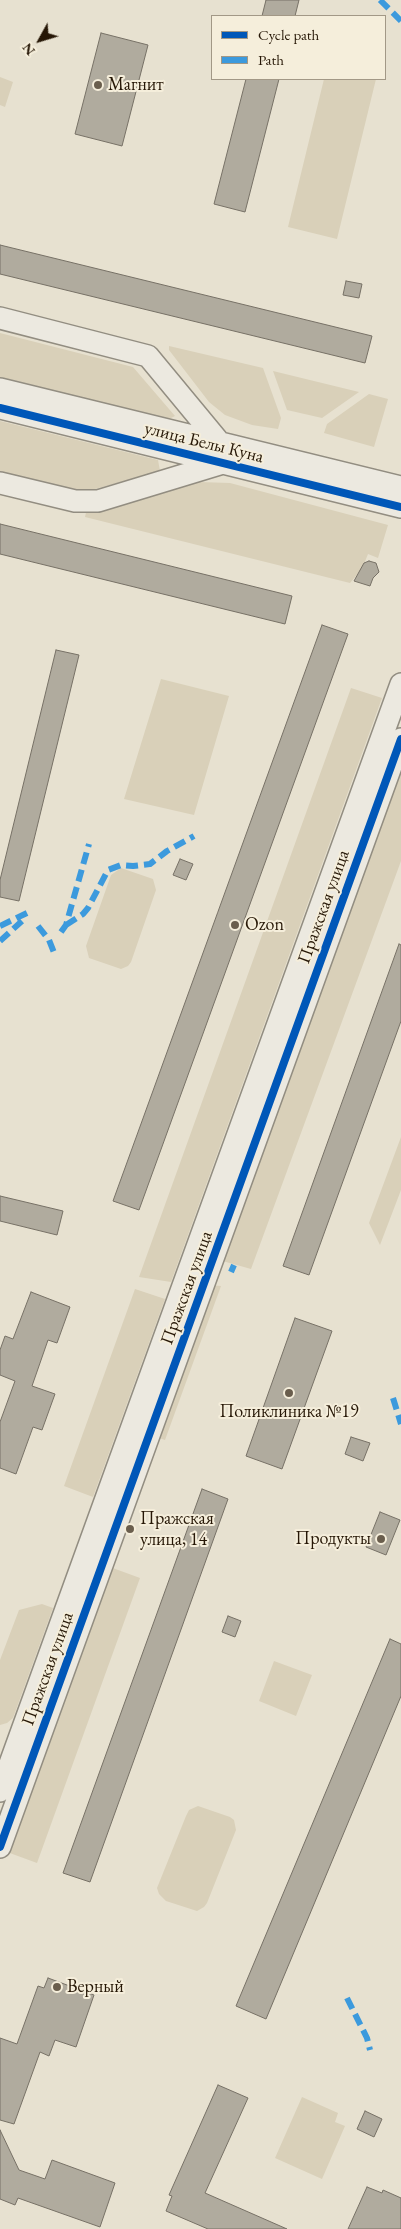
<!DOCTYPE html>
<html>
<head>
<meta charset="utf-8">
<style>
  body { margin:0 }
  #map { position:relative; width:401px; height:2229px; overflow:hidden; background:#e7e1d0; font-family:"EB Garamond",serif }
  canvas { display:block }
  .legend { position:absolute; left:211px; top:15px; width:175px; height:65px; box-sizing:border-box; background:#f5eedb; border:1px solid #a29886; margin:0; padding:6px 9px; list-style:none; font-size:15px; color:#261706 }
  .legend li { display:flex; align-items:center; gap:10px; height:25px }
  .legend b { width:25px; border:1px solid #a29886 }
  .north { position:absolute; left:15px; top:15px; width:50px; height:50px; -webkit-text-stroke:4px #f5eedb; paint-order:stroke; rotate:231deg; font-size:14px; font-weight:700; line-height:20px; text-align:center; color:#261706 }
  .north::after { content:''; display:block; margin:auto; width:18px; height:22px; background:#261706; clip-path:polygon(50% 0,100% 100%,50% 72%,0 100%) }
</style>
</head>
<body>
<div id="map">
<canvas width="401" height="2229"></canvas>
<ul class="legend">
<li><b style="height:6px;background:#0057b8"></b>Cycle path</li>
<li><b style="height:6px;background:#3c9add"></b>Path</li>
</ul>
<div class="north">N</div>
</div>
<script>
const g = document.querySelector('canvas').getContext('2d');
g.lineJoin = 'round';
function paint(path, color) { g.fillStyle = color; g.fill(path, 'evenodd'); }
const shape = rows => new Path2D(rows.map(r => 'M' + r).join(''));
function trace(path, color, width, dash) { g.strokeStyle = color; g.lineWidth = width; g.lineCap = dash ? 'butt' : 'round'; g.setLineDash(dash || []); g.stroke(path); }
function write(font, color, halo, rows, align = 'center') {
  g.font = font + ' "EB Garamond",serif'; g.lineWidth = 4; g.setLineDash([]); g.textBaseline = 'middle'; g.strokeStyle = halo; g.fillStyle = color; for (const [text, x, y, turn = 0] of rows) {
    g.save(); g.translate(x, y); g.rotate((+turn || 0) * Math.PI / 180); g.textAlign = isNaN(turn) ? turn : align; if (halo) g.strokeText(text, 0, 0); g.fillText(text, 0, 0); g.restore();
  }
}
paint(shape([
  [0,77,13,82,5,107,0,105],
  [324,79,376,79,337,239,288,227],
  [0,333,133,367,175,416,169,419,0,377],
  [169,346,263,368,281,418,278,429,252,425,225,415,209,402,169,350],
  [273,371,359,392,322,418,287,410],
  [369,394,388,399,374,447,324,433,327,424],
  [0,421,158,460,160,471,88,491,64,487,0,472],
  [199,482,230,483,388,525,378,558,368,554,362,569,350,583,85,517,87,508],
  [161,679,229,696,194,815,124,799],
  [351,688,382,698,171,1282,139,1277],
  [401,760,401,861,251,1269,219,1260],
  [121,868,153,879,156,890,131,962,128,966,121,969,89,958,86,946,111,875],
  [401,1137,401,1190,380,1245,369,1223],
  [211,1285,221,1286,165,1440,156,1437],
  [135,1289,165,1299,93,1497,64,1486],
  [110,1567,140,1578,37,1863,7,1852],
  [42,1604,53,1608,13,1718,7,1723,0,1725,0,1660,19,1610],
  [274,1661,312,1675,296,1716,259,1701],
  [198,1806,230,1817,234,1820,236,1830,207,1903,204,1907,197,1911,166,1901,159,1894,157,1888,186,1816,189,1810],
  [302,2097,338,2113,335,2122,345,2126,322,2179,275,2158]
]), '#d9d0b9');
const building = shape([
  [266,0,299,0,295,16,262,16,266,0],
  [101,33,148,45,122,146,75,134,101,33],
  [246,79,279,79,245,212,214,204,246,79],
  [0,245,372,336,365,363,0,274,0,245],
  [346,281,362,284,359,298,343,295,346,281],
  [0,524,292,596,285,624,0,554,0,524],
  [369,561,376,563,379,572,373,578,370,586,354,581,364,563,369,561],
  [322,625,348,634,139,1210,113,1201,322,625],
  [56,650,79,655,19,901,0,897,0,880,56,650],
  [180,859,193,864,186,880,173,875,180,859],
  [399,944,401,945,401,1021,309,1275,283,1266,399,944],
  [0,1196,63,1211,57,1235,0,1221,0,1196],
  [31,1292,70,1307,57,1343,48,1340,32,1386,55,1394,42,1430,33,1427,16,1474,0,1468,0,1422,15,1381,0,1375,0,1350,5,1336,13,1339,31,1292],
  [295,1318,332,1331,282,1469,246,1456,295,1318],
  [351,1437,370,1443,363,1461,345,1454,351,1437],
  [202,1489,228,1499,90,1882,63,1873,202,1489],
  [380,1512,400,1520,386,1555,366,1547,380,1512],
  [228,1616,241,1621,235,1637,222,1632,228,1616],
  [390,1639,401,1644,401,1696,266,2019,236,2006,390,1639],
  [48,1978,94,1995,76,2047,55,2040,49,2056,40,2052,14,2124,0,2120,0,2038,17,2044,38,1986,44,1988,48,1978],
  [218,2085,248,2098,205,2193,287,2229,208,2229,166,2211,172,2196,169,2195,218,2085],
  [365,2111,382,2119,374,2137,357,2129,365,2111],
  [0,2130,19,2170,45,2179,52,2160,115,2183,100,2227,18,2198,15,2205,0,2199,0,2130],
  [367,2187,382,2193,383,2190,401,2198,401,2229,348,2229,367,2187]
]);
paint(building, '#b0ab9e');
trace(building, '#777166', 1);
const minor = shape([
  [0,318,148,356,220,443],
  [0,389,401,487],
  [0,408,401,507],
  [0,483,75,501,98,501,223,463],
  [0,1791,401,684],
  [0,1847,401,739]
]);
trace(minor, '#928d81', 24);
trace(minor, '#ece9e0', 21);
trace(shape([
  [380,0,401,21],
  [66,925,83,914,88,908,108,870,121,865,133,866,150,864,167,851,194,836],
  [0,926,31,911],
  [38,926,49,940,55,955],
  [61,932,66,925,89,844],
  [0,941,22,921],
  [231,1272,234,1265],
  [393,1398,401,1424],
  [347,1998,367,2038,370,2050]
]), '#3c9add', 6, [12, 6]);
trace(shape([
  [0,408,401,507],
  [0,1847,401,739]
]), '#0057b8', 8);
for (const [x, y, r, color] of [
  [98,85,5,"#6a5e4d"],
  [235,925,5,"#6a5e4d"],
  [289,1393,5,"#6a5e4d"],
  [130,1529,5,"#6a5e4d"],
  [381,1539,5,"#6a5e4d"],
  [57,1987,5,"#6a5e4d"]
]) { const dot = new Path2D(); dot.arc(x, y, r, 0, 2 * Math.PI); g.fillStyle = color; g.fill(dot); trace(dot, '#f5eedb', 2); }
write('18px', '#261706', '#f5eedb', [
  ["Магнит",108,85],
  ["Ozon",245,925],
  ["Поликлиника №19",289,1412,"center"],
  ["Пражская",140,1519],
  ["улица, 14",140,1540],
  ["Продукты",371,1539,"right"],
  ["Верный",67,1987]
], 'left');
write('18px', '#261706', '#f5eedb', [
  ["улица Белы Куна",204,443,14],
  ["Пражская улица",324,907,-70],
  ["Пражская улица",187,1288,-70],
  ["Пражская улица",48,1669,-70]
]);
</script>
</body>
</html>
